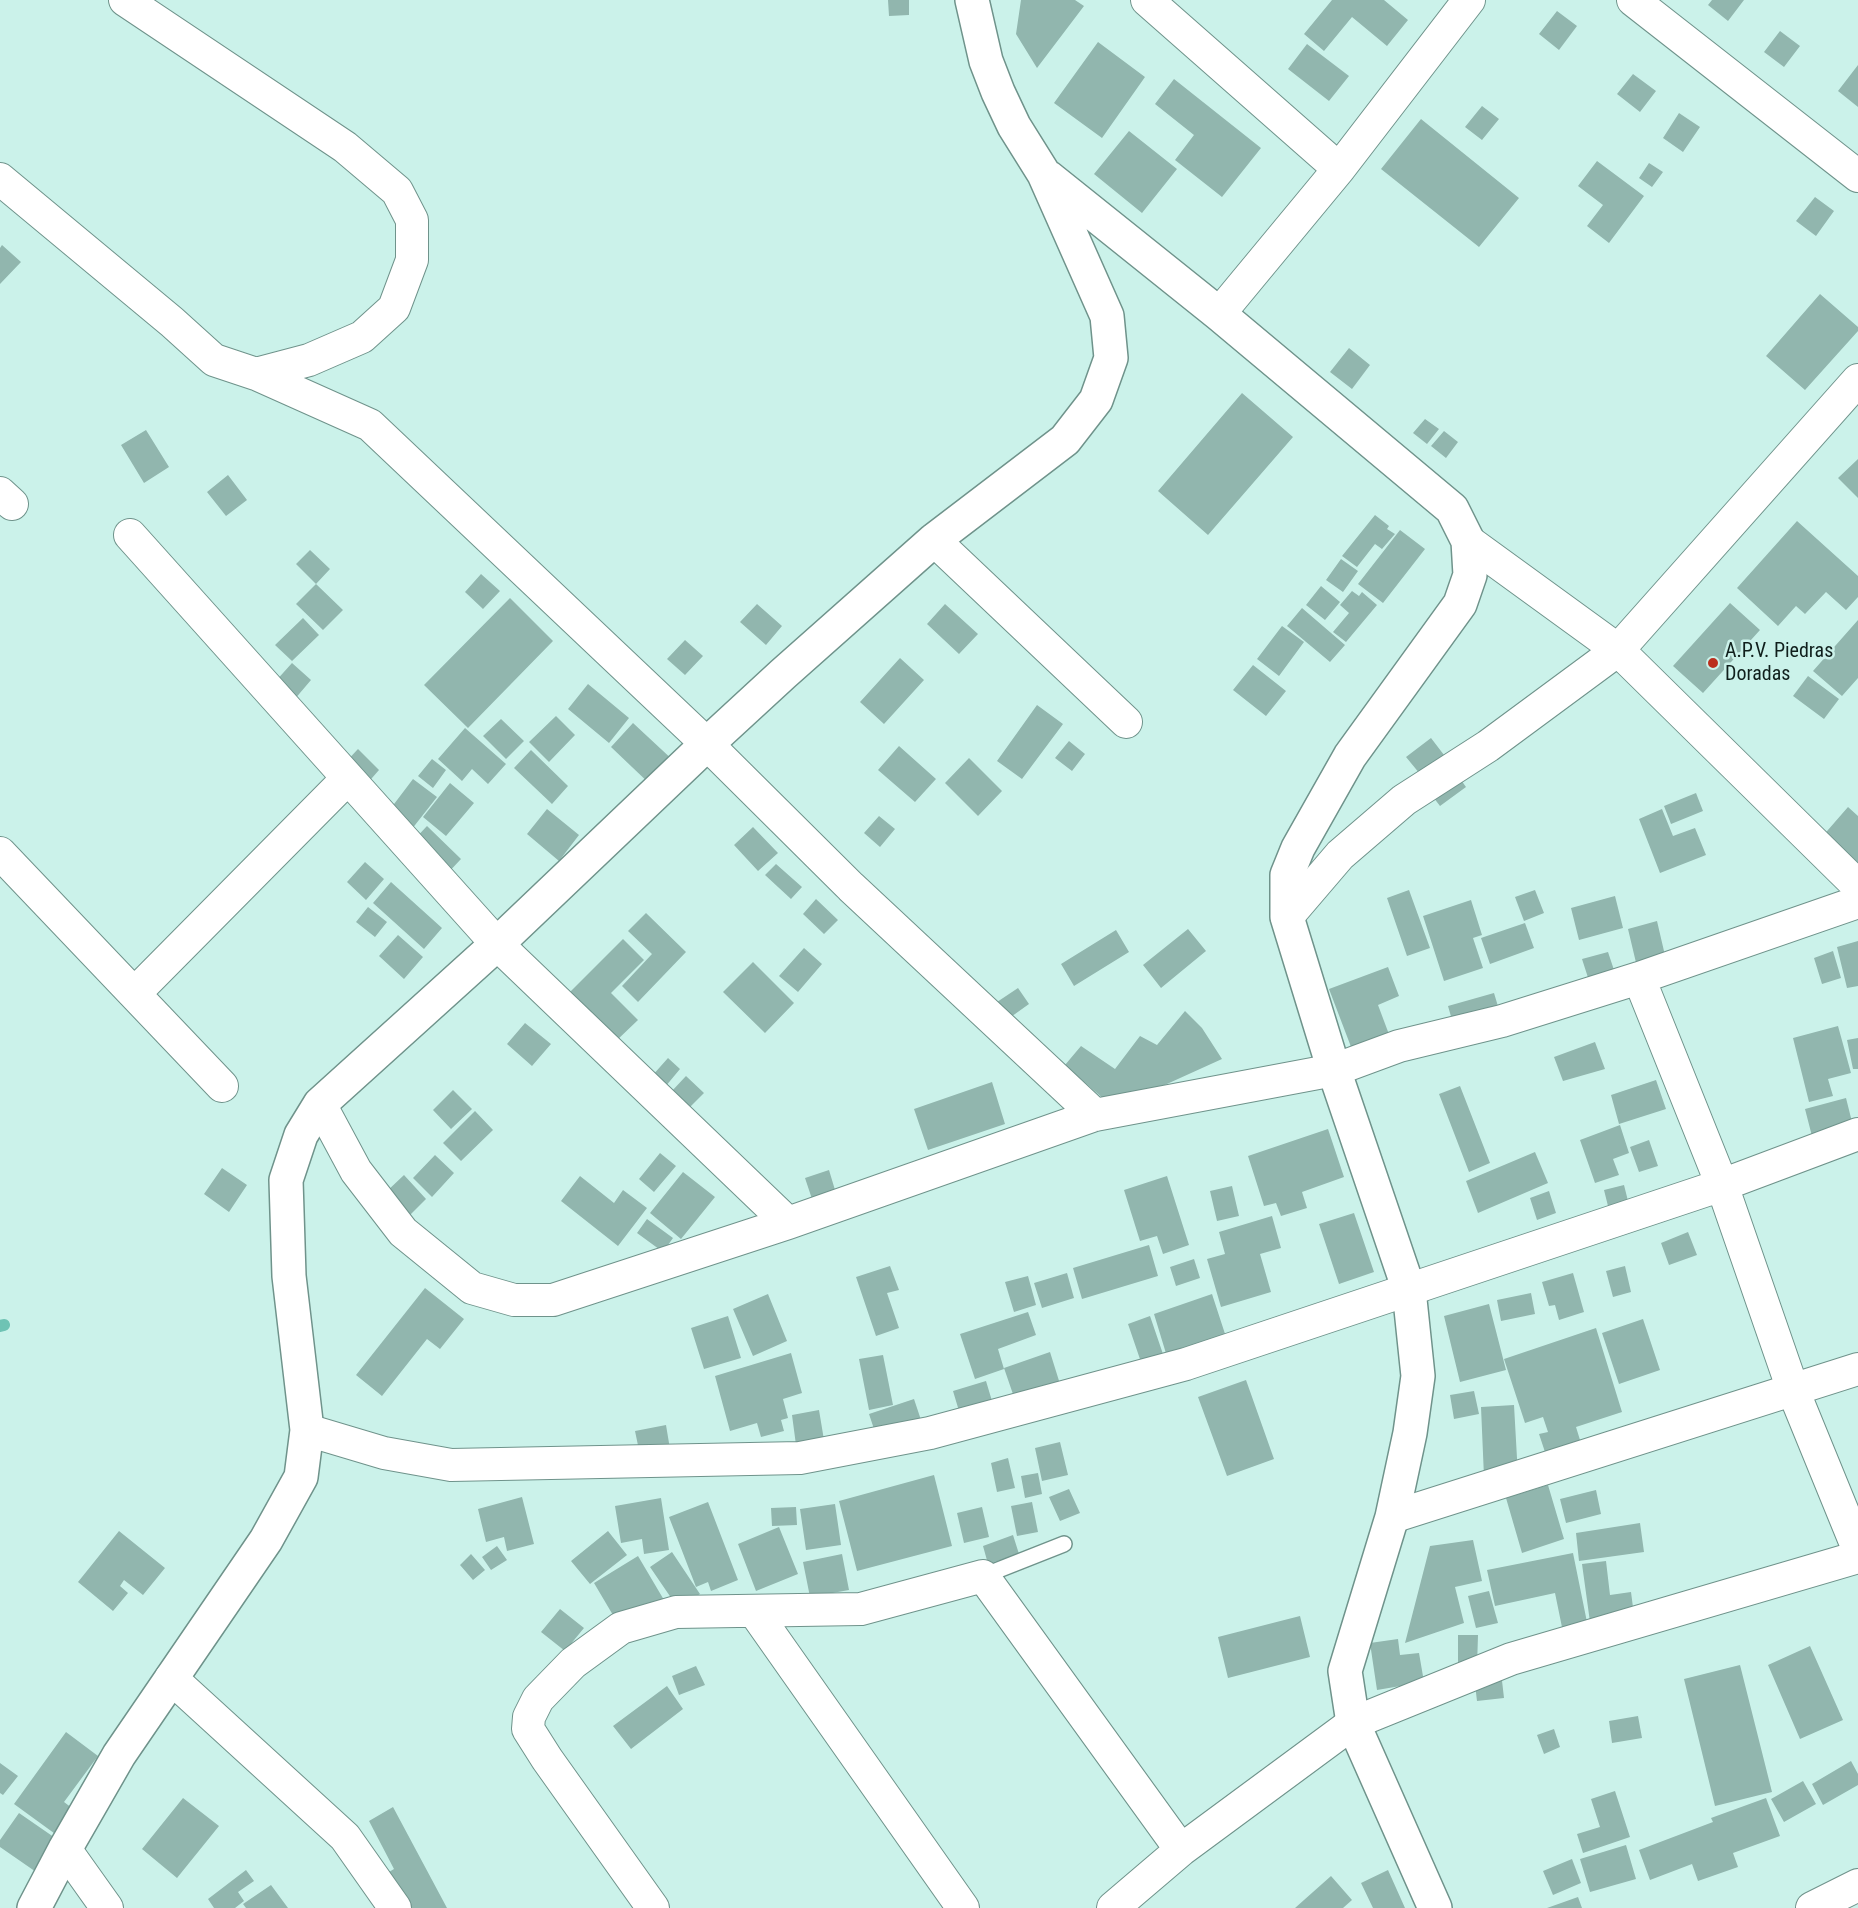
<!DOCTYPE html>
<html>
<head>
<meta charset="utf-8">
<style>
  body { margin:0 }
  canvas { display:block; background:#cbf2ea }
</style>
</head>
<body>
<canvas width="1858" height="1908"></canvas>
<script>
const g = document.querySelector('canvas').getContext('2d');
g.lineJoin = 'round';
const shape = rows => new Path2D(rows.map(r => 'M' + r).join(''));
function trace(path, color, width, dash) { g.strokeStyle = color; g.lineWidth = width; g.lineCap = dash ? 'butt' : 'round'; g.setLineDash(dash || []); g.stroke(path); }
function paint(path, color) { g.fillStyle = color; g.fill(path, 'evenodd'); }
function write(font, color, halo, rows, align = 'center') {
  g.font = font + ' "Roboto Condensed",sans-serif'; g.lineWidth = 5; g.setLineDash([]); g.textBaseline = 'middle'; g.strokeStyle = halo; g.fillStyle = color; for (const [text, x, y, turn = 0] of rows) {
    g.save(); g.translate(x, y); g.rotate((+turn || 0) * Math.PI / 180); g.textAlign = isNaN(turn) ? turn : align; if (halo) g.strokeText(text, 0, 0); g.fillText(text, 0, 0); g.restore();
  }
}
trace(shape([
  [0,1326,4,1325]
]), '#6ec3b4', 12);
paint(shape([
  [888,0,909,0,909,15,889,16],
  [1021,0,1075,0,1084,6,1037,68,1016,34],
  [1332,0,1384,0,1408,20,1387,46,1352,17,1324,51,1304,34],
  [1712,0,1744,0,1728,21,1708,5],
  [1557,11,1577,26,1559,50,1539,34],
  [1780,31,1800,46,1784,67,1764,52],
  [1098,42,1145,77,1102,138,1054,103],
  [1307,44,1349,76,1329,101,1288,69],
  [1858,65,1858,107,1838,91],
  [1633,74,1656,91,1640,112,1617,94],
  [1174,79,1261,148,1222,197,1175,160,1194,135,1155,104],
  [1482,106,1499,119,1482,140,1465,127],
  [1679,113,1700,127,1683,152,1663,138],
  [1421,119,1519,198,1479,247,1381,169],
  [1129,131,1177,169,1142,213,1094,174],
  [1597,161,1644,196,1609,243,1587,226,1603,205,1578,186],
  [1649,163,1663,172,1652,187,1639,178],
  [1815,197,1834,211,1816,236,1796,221],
  [2,245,21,262,0,284,0,248],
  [1820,294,1858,327,1858,331,1805,390,1766,356],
  [1349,348,1370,365,1352,389,1330,372],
  [1242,393,1293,437,1208,535,1158,491],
  [1425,419,1439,429,1427,444,1413,433],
  [146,430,169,467,144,483,121,445],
  [1444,431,1458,442,1446,458,1431,446],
  [1858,459,1858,498,1838,478],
  [228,475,247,500,226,516,207,492],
  [1375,515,1389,526,1387,529,1395,534,1382,549,1375,544,1357,567,1342,556],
  [1797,521,1858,576,1858,597,1846,610,1826,592,1805,614,1796,606,1778,626,1737,588],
  [1400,530,1425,549,1383,603,1358,584],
  [310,550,330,569,316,584,296,564],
  [1341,559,1358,571,1343,592,1326,580],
  [481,574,500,591,483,609,465,592],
  [316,584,343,610,323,630,296,604],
  [1321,586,1340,602,1325,620,1306,605],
  [1352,591,1359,596,1362,592,1377,605,1346,642,1333,632,1349,613,1340,605],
  [510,598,553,641,468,728,424,685],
  [1730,603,1760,630,1703,693,1673,666],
  [757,604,782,626,766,645,740,622],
  [945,604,978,634,959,654,927,624],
  [1302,608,1345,645,1330,662,1287,626],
  [303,618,319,635,292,661,275,645],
  [1858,620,1858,678,1842,696,1813,671],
  [1282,626,1304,642,1279,676,1257,659],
  [685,640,703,656,685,675,667,659],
  [900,658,924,680,884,724,860,702],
  [292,663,311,680,294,700,274,683],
  [1253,665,1286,691,1266,716,1233,690],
  [1808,676,1839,699,1824,719,1793,696],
  [588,684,629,718,609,743,568,709],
  [1037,705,1063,724,1022,779,997,761],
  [556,716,575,735,549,762,529,742],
  [501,719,524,741,506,759,483,736],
  [633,723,676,763,653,787,611,747],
  [465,728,506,764,488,784,472,769,462,781,438,759],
  [1431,738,1444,755,1420,774,1406,757],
  [1069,741,1085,754,1072,771,1055,758],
  [899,746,936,779,915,802,878,770],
  [358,749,379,770,365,786,343,765],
  [531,750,568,786,552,804,514,768],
  [969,758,1002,791,978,816,945,783],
  [432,759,446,770,433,788,418,776],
  [1454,770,1466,787,1440,806,1427,789],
  [413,779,437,797,408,834,385,816],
  [450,783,474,803,446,836,423,817],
  [1696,793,1703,811,1671,824,1664,806],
  [1848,807,1858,816,1858,863,1854,867,1821,838],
  [547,809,579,835,559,861,527,834],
  [1662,809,1673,836,1695,828,1706,855,1660,873,1639,819],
  [879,816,895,829,880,847,864,833],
  [427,826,461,859,445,876,411,843],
  [753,827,778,853,758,871,734,845],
  [365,862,384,879,366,900,347,882],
  [776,864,802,887,791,899,765,875],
  [391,882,442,928,424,949,373,903],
  [1409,890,1430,948,1407,956,1387,898],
  [1535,890,1544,913,1524,921,1515,897],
  [1615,896,1623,928,1579,940,1571,908],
  [816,899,838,920,824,934,803,914],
  [1471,900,1482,935,1473,938,1483,968,1444,981,1423,916],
  [368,907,387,922,375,937,356,922],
  [646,913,686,952,638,1002,622,986,652,954,628,931],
  [1657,921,1667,964,1638,971,1628,929],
  [1525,923,1534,948,1490,964,1481,938],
  [1188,929,1206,951,1161,988,1143,965],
  [1116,930,1129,952,1074,986,1061,964],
  [398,935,423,957,404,979,379,956],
  [623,939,644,960,611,993,638,1020,615,1042,567,995],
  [1858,941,1858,986,1847,988,1837,947],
  [804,948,822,964,798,992,779,976],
  [1833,951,1841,978,1822,984,1814,958],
  [1608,952,1618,982,1592,990,1582,959],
  [753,962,794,1003,765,1033,723,992],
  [1388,967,1399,996,1378,1005,1393,1045,1356,1060,1329,989],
  [1018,988,1029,1004,1008,1019,997,1002],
  [1494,993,1500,1013,1454,1027,1448,1006],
  [1185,1011,1202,1028,1222,1059,1114,1108,1065,1065,1081,1046,1115,1069,1140,1036,1157,1045],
  [525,1023,551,1044,532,1066,507,1044],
  [1838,1026,1851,1073,1828,1079,1833,1096,1809,1102,1793,1038],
  [1858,1038,1858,1069,1853,1069,1847,1040],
  [1595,1042,1605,1069,1563,1081,1554,1057],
  [668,1058,680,1069,665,1087,652,1076],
  [686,1076,704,1093,688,1109,671,1092],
  [1656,1080,1666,1109,1619,1124,1611,1095],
  [992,1082,1005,1124,928,1150,914,1109],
  [1460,1086,1490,1163,1469,1172,1439,1094],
  [453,1090,472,1109,451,1129,433,1110],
  [1846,1098,1855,1134,1814,1144,1805,1109],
  [475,1111,493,1130,461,1161,443,1143],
  [1620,1125,1629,1153,1613,1159,1619,1175,1595,1183,1580,1140],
  [1328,1129,1344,1177,1302,1192,1307,1208,1281,1216,1276,1203,1264,1206,1248,1156],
  [1649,1140,1658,1166,1639,1172,1630,1147],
  [1535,1152,1548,1183,1478,1213,1466,1181],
  [660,1153,676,1166,654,1192,639,1179],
  [435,1155,454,1173,432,1197,413,1178],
  [222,1168,247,1185,229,1212,204,1194],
  [829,1170,838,1200,815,1208,805,1178],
  [683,1172,715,1197,681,1239,650,1213],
  [404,1175,426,1199,408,1217,385,1193],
  [580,1176,614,1203,623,1190,647,1208,618,1246,561,1201],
  [1167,1176,1189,1245,1163,1254,1157,1236,1140,1241,1124,1190],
  [1624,1185,1630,1209,1610,1214,1604,1190],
  [1232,1186,1239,1216,1217,1221,1210,1191],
  [1549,1191,1556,1213,1537,1220,1530,1198],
  [1354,1213,1374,1272,1339,1284,1319,1224],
  [1272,1216,1281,1248,1260,1254,1271,1292,1221,1307,1207,1259,1225,1254,1219,1232],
  [647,1219,673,1238,663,1252,637,1233],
  [1688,1232,1697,1255,1669,1265,1661,1243],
  [1149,1245,1158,1276,1082,1299,1073,1268],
  [1194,1259,1200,1278,1176,1286,1170,1267],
  [890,1266,899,1290,887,1293,899,1328,876,1336,856,1277],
  [1625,1266,1631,1292,1613,1297,1606,1271],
  [1067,1273,1074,1298,1042,1308,1034,1283],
  [1573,1273,1584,1312,1559,1320,1555,1305,1549,1306,1542,1282],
  [1028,1276,1036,1305,1014,1312,1005,1282],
  [425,1288,464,1319,440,1349,427,1339,382,1396,356,1375],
  [1531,1293,1535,1314,1501,1321,1497,1300],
  [768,1294,787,1341,753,1356,733,1309],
  [1212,1294,1227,1340,1168,1360,1154,1314],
  [1489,1304,1506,1370,1460,1382,1444,1316],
  [1028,1312,1036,1335,998,1349,1004,1369,975,1379,960,1334],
  [728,1316,741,1358,704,1369,691,1328],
  [1150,1316,1164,1357,1142,1365,1128,1324],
  [1643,1319,1660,1370,1619,1384,1602,1333],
  [1596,1328,1622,1412,1576,1427,1584,1453,1549,1464,1539,1434,1548,1432,1543,1417,1525,1423,1504,1359],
  [1050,1352,1060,1384,1015,1400,1004,1368],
  [791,1353,802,1393,783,1399,788,1418,781,1420,784,1431,761,1437,757,1423,730,1431,715,1376],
  [883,1355,893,1405,869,1410,859,1359],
  [1246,1380,1274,1459,1227,1476,1198,1397],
  [986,1381,995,1411,962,1421,953,1391],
  [1474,1391,1479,1414,1454,1419,1450,1395],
  [914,1399,922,1423,877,1438,869,1414],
  [1514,1405,1518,1476,1484,1477,1481,1407],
  [819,1410,824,1440,796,1445,792,1415],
  [666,1425,670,1449,640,1455,635,1431],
  [1060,1442,1068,1475,1042,1481,1035,1448],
  [1008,1458,1015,1488,997,1492,991,1463],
  [1038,1473,1042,1494,1025,1498,1021,1476],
  [934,1475,952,1546,857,1571,839,1501],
  [1548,1485,1564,1539,1522,1553,1506,1498],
  [1069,1489,1080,1513,1060,1521,1049,1497],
  [1596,1490,1601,1514,1566,1523,1560,1499],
  [522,1497,534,1544,507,1551,504,1537,486,1542,478,1509],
  [661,1498,669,1550,644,1554,642,1539,621,1543,615,1506],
  [708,1502,738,1580,711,1591,708,1582,696,1587,669,1517],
  [1032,1502,1038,1532,1017,1536,1011,1506],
  [835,1504,841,1545,806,1550,800,1509],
  [796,1507,797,1525,772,1526,771,1508],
  [982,1507,989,1537,964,1543,957,1513],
  [1640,1523,1644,1552,1579,1561,1576,1533],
  [779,1527,798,1574,756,1591,738,1544],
  [119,1531,165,1568,143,1595,124,1580,120,1586,128,1593,113,1611,78,1582],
  [608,1531,627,1555,590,1584,571,1561],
  [1013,1535,1019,1554,988,1564,983,1546],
  [1473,1540,1482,1581,1455,1587,1464,1623,1405,1643,1430,1546],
  [497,1546,507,1560,491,1570,482,1557],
  [672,1552,700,1594,678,1608,650,1567],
  [1573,1553,1589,1632,1564,1637,1555,1593,1495,1606,1487,1570],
  [471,1554,485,1570,473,1580,460,1565],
  [842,1554,849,1590,810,1597,803,1562],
  [638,1556,664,1600,620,1627,594,1583],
  [1606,1561,1610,1595,1631,1592,1634,1615,1590,1622,1582,1564],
  [1489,1591,1498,1623,1476,1628,1468,1596],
  [560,1609,584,1628,565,1651,541,1632],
  [1300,1616,1310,1657,1228,1678,1218,1637],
  [1458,1635,1478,1635,1477,1667,1458,1666],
  [1398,1639,1400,1655,1419,1653,1424,1682,1377,1690,1370,1643],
  [1810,1646,1843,1720,1800,1739,1768,1665],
  [1740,1665,1772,1792,1715,1806,1684,1679],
  [696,1666,705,1685,679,1695,672,1676],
  [1501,1672,1504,1698,1477,1701,1474,1676],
  [667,1686,683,1709,631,1749,613,1726],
  [1638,1716,1642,1738,1612,1743,1609,1721],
  [1554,1729,1560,1747,1544,1754,1537,1735],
  [66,1732,98,1756,64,1802,76,1811,58,1836,14,1804],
  [1851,1761,1858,1774,1858,1785,1823,1805,1812,1784],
  [0,1763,18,1776,3,1795,0,1793],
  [1803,1781,1816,1804,1784,1822,1771,1799],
  [1615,1791,1630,1837,1583,1853,1577,1834,1600,1827,1591,1799],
  [183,1798,219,1826,177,1878,142,1849],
  [1766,1798,1780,1836,1733,1853,1738,1867,1698,1881,1692,1864,1650,1880,1639,1850,1713,1822,1711,1818],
  [393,1807,447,1908,408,1908,389,1872,394,1869,369,1821],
  [19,1813,61,1842,39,1874,0,1847,0,1840],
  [1626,1845,1636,1879,1590,1892,1580,1859],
  [1572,1859,1581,1883,1553,1895,1543,1871],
  [246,1870,254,1881,238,1892,244,1901,235,1908,214,1908,208,1899],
  [1388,1870,1405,1908,1373,1908,1361,1883],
  [1331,1876,1352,1900,1343,1908,1295,1908],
  [271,1885,288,1908,246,1908,243,1904],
  [1578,1897,1582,1908,1547,1908]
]), '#91b6ae');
const service = shape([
  [983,1576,1064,1544]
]);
const minor = shape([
  [125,0,345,147,397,191,412,220,412,260,394,308,362,337,309,360,256,374],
  [1147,0,1339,169],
  [1633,0,1858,176],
  [0,179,172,322,214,360,256,374,370,425,707,744,851,887,1095,1115],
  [1219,314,1339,169,1469,0],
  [0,493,12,504],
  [130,535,497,944,788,1223],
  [934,540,1126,722],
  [1468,541,1618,650,1858,886],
  [0,853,222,1086],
  [1287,917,1340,855,1404,800,1488,746,1618,650,1858,380],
  [1639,978,1722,1185,1793,1390,1858,1549],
  [135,993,348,778],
  [320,1104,356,1171,403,1232,472,1288,514,1300,553,1300,788,1223,1095,1115,1334,1070,1399,1046,1502,1021,1639,978,1858,902],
  [307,1430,384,1453,451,1465,800,1458,930,1433,1186,1364,1722,1185,1858,1134],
  [1392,1517,1858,1369],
  [754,1611,963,1908],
  [171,1678,345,1837,395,1908],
  [65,1849,107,1908],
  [653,1908,547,1759,528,1729,529,1717,538,1699,573,1663,621,1628,676,1612,861,1609,983,1576,1181,1850],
  [1113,1908,1181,1850,1353,1723,1511,1659,1858,1557],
  [1812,1908,1858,1885]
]);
const tertiary = shape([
  [1048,177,1219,314,1452,509,1468,541,1470,575,1460,604,1350,756,1298,848,1287,875,1287,917,1334,1070,1409,1290,1418,1376,1410,1433,1392,1517,1345,1671,1353,1723,1435,1908],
  [34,1908,65,1849,119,1755,266,1540,301,1477,307,1430,289,1276,286,1180,301,1135,320,1104,497,944,707,744,783,674,934,540,1065,440,1096,400,1111,358,1107,316,1044,174,1014,126,998,92,986,61,972,0]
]);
trace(service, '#6f938b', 18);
trace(minor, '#6f938b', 34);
trace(tertiary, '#6f938b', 36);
trace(service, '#fff', 15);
trace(minor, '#fff', 32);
trace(tertiary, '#fff', 33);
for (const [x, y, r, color] of [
  [1713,663,6,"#bb2f1e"]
]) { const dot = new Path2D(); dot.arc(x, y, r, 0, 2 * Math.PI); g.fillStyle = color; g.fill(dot); trace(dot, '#cbf2ea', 2); }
write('20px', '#101f1c', '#cbf2ea', [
  ["A.P.V. Piedras",1725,652],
  ["Doradas",1725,675]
], 'left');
</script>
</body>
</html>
